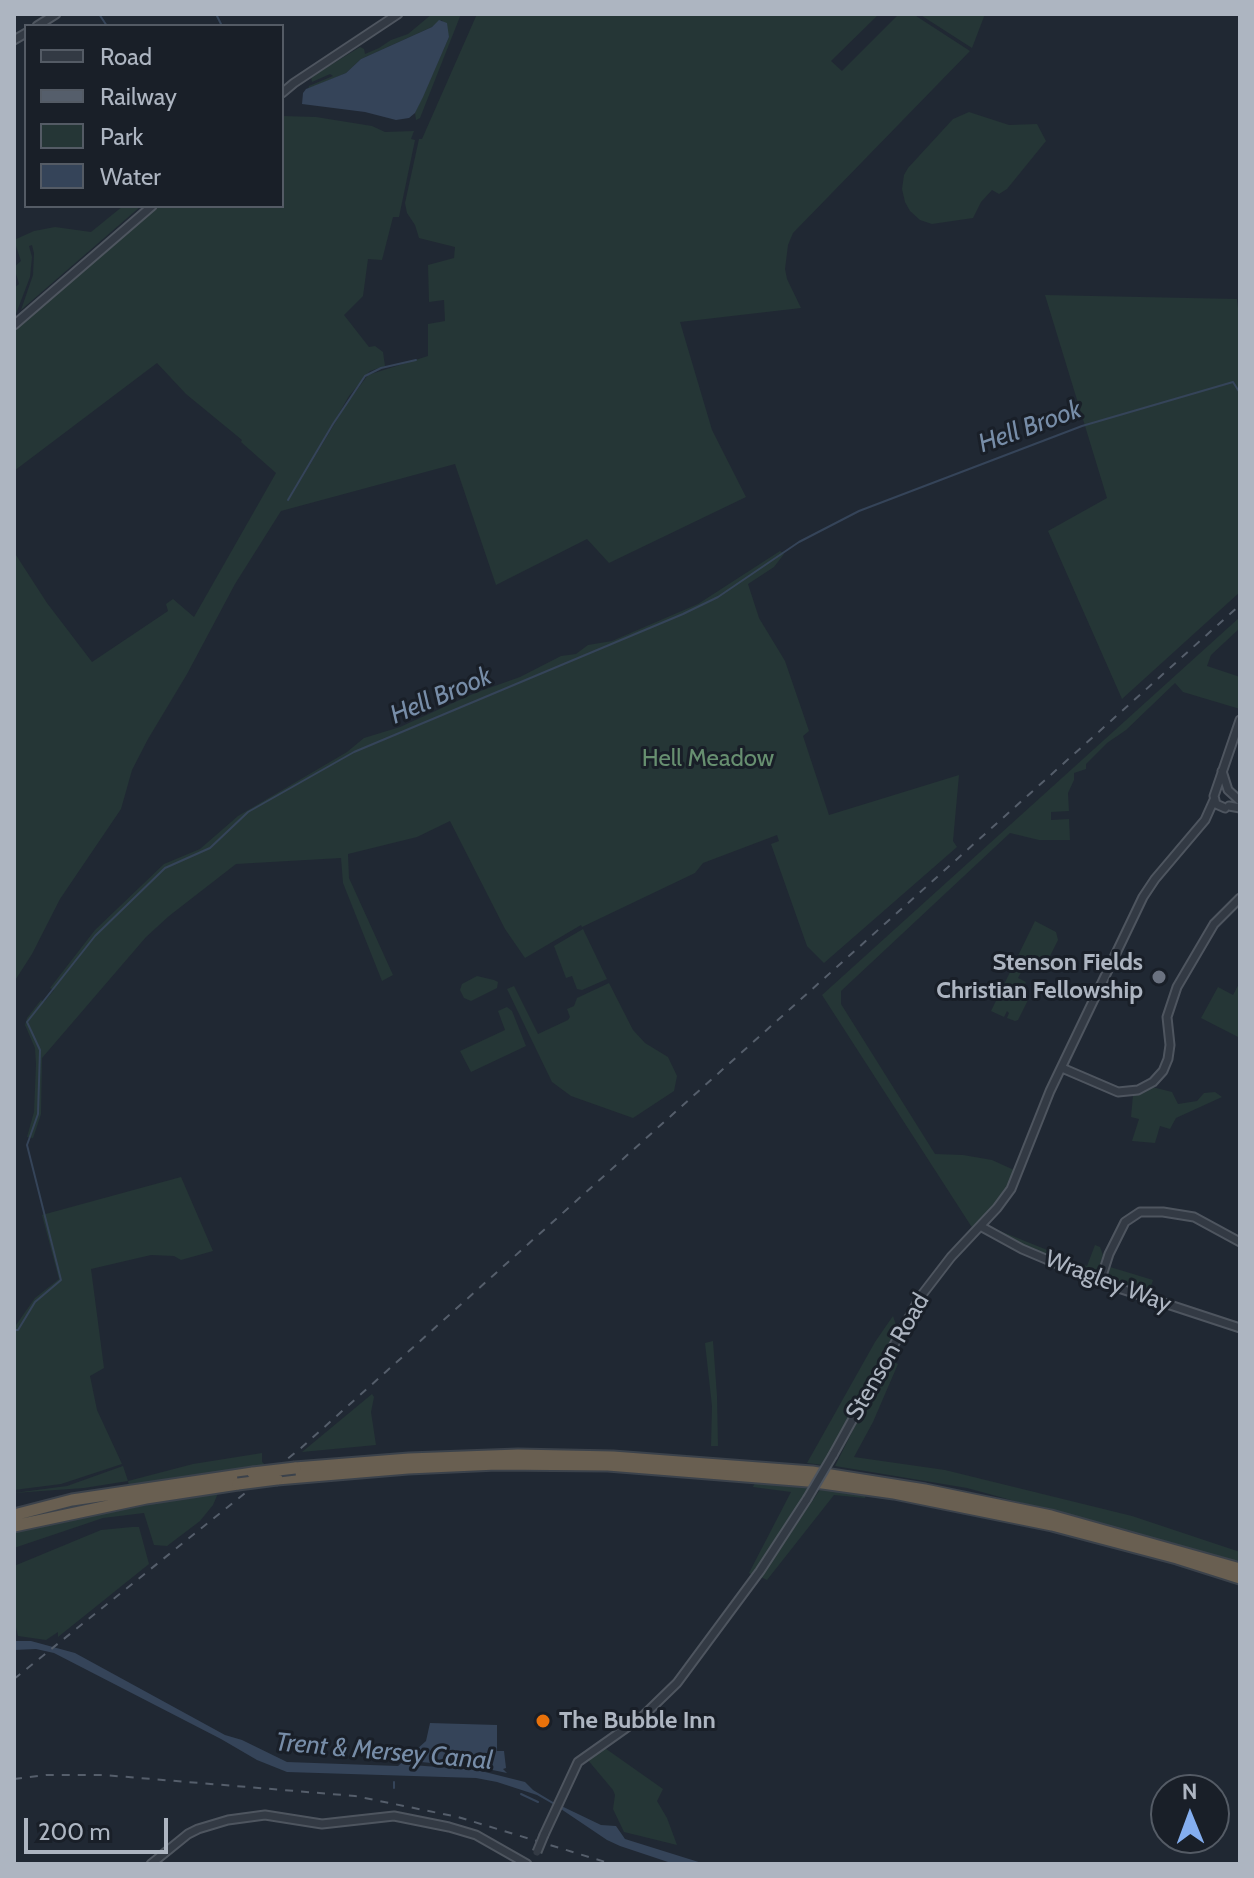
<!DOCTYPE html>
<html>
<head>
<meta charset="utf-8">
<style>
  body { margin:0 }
  #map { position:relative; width:1254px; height:1878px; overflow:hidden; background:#202833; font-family:Cabin,sans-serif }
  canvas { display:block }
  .frame { position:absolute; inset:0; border:16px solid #adb5c1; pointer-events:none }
  .legend { position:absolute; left:24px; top:24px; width:260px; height:184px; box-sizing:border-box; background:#191f28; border:2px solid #545b65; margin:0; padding:10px 14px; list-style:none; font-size:24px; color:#adb5c1 }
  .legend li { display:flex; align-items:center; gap:16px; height:40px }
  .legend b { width:40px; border:2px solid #545b65 }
  .north { position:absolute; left:1150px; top:1774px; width:80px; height:80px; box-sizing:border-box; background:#191f28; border:2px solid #545b65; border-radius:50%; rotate:359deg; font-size:22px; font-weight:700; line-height:32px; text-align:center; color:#adb5c1 }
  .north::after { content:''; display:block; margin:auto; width:28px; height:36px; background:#84aeef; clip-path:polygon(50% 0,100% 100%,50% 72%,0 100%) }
  .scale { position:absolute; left:24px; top:1818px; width:144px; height:36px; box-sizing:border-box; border:4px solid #adb5c1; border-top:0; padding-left:10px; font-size:24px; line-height:28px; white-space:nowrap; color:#adb5c1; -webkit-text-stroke:6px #191f28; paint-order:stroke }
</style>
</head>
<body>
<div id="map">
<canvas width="1254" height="1878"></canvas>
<div class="frame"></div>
<ul class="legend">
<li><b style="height:10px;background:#333a44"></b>Road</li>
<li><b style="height:10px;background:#555e6b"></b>Railway</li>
<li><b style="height:22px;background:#253636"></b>Park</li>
<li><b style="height:22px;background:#354459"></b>Water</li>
</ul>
<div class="north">N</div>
<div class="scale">200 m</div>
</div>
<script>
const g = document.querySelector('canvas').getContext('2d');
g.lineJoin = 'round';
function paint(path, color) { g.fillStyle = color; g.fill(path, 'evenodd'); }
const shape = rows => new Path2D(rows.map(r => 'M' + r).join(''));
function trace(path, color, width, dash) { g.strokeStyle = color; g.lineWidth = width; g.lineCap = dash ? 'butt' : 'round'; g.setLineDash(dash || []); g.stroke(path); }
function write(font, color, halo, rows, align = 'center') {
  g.font = font + ' Cabin,sans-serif'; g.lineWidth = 6; g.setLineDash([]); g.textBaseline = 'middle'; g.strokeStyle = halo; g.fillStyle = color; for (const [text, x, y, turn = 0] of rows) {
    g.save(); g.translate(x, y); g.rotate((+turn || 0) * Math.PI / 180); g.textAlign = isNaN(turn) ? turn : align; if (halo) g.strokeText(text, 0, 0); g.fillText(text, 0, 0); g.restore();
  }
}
paint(shape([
  [432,14,461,14,420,118,416,120,415,113,449,37,442,20,432,27,361,59,346,73,308,89,309,86,333,76,330,74,312,82,311,77,360,47,364,49,365,54,379,48,391,40,408,34],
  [477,14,879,14,831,61,842,71,899,14,913,14,970,51,793,233,788,245,785,269,787,279,801,308,680,322,712,430,746,497,609,563,587,539,496,585,455,464,281,511,235,584,187,674,148,739,132,770,121,809,60,899,32,954,14,982,14,552,47,603,92,662,168,611,166,604,173,599,194,617,276,473,241,442,242,440,186,394,157,363,14,471,14,325,152,206,282,206,282,116,316,117,372,126,385,132,414,131,411,139,415,140,399,217,393,217,382,260,368,259,363,296,344,315,369,347,375,346,383,352,385,366,370,371,349,396,290,498,347,403,368,375,428,356,428,324,445,321,444,300,429,302,428,265,454,258,455,247,419,238,415,225,407,213,405,203,419,139,422,139],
  [919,14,985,14,972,48],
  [969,112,1009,125,1037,124,1046,141,1007,189,999,194,992,190,981,202,973,218,932,224,920,220,910,211,905,202,902,189,904,175,908,168,953,119],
  [123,206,141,206,21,310,33,275,34,253,32,245,29,246,32,257,30,277,14,319,14,288,19,284,14,267,21,261,14,240,34,231,55,227,91,232],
  [1045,295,1237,299,1240,325,1240,592,1122,699,1048,531,1107,498],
  [780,551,784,554,774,567,748,584,759,618,785,661,809,731,803,736,829,815,959,775,953,841,957,847,824,963,807,946,771,844,779,841,777,835,703,863,695,873,582,927,581,925,525,958,505,929,450,821,417,837,348,854,349,878,393,975,382,981,343,883,341,858,236,864,169,916,146,937,42,1058,41,1114,33,1138,27,1137,34,1112,36,1064,35,1048,25,1025,27,1018,41,1000,44,1002,54,990,50,988,95,930,164,864,200,849,238,816,347,752,364,738,400,727,475,693,520,677,561,656,576,654,588,645,612,641,698,604],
  [1240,617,1240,628,1211,655,1207,666,1240,677,1240,709,1183,692,1175,683,1126,730,1107,743,1086,764,1086,769,1074,773,1074,780,1068,793,1069,811,1051,812,1051,820,1069,819,1070,840,1039,840,1010,833,841,991,841,1004,935,1154,963,1155,992,1160,1014,1170,1005,1191,973,1229,822,995],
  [1035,921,1056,932,1058,940,1042,972,1025,965,1018,978,1026,982,1022,990,1029,998,1018,1020,1015,1021,1007,1018,1009,1013,1007,1011,1004,1017,991,1011],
  [583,929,607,979,582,990,577,989,572,976,566,978,554,946],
  [477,976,494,980,498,982,497,988,471,1001,464,998,460,990,462,984],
  [1240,982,1240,1038,1201,1018,1218,987,1233,995],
  [609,983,633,1030,645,1043,668,1057,677,1076,674,1091,633,1118,571,1096,552,1082,507,989,514,986,538,1034,568,1020,570,1017,567,1009,574,1006,577,998],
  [507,1007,512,1011,526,1046,471,1072,460,1051,505,1030,498,1011],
  [1152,1087,1172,1092,1178,1104,1197,1101,1204,1093,1215,1092,1222,1097,1176,1118,1170,1129,1160,1126,1155,1143,1132,1141,1139,1119,1131,1117,1133,1095],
  [181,1177,213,1251,181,1260,174,1256,151,1255,91,1269,104,1368,90,1376,97,1410,122,1464,61,1484,14,1490,14,1328,35,1298,59,1279,42,1215],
  [995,1229,1087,1266,1095,1245,1100,1247,1103,1255,1098,1273,1093,1275,1012,1241,993,1232],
  [1110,1267,1153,1280,1148,1295,1111,1282,1107,1278],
  [893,1316,897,1328,829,1453,822,1465,807,1463,875,1342],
  [713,1341,717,1396,718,1446,711,1446,712,1406,705,1343],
  [888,1360,898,1364,873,1422,854,1457,945,1470,1132,1516,1240,1552,1240,1563,967,1488,835,1466],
  [372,1394,374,1397,371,1412,376,1445,302,1452],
  [262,1453,262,1462,268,1467,129,1488,128,1481,84,1488,14,1493,67,1486,123,1466,128,1481,193,1464],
  [756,1479,811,1486,754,1576,749,1573,791,1492,753,1487],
  [821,1488,866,1495,865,1498,834,1495,767,1580,761,1577],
  [219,1491,213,1505,200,1521,167,1546,154,1545,144,1513,103,1518,14,1548,14,1530,138,1504],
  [132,1527,139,1527,149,1564,58,1637,58,1632,46,1640,18,1636,14,1618,14,1566,101,1530],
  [602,1746,663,1789,657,1801,667,1818,677,1845,624,1832,613,1809,615,1795,613,1790,587,1759]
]), '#253636');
paint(shape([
  [439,20,447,23,449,37,423,97,415,113,409,118,396,120,365,112,302,104,303,93,306,89,346,73,361,59,432,27],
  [14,1641,31,1641,75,1653,225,1735,242,1740,287,1762,398,1766,426,1741,430,1723,497,1725,497,1751,504,1751,506,1768,503,1769,507,1773,478,1767,409,1761,412,1765,477,1770,525,1782,533,1790,553,1802,601,1825,616,1826,625,1839,705,1864,674,1864,620,1846,607,1840,558,1807,537,1795,497,1782,476,1778,287,1772,257,1760,221,1739,54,1653,36,1649,14,1650]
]), '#354459');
trace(shape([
  [99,14,107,26],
  [216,14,222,26],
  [288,500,333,424,365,376,381,368,416,360],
  [14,1330,18,1330,35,1302,61,1280,27,1145,38,1114,40,1050,27,1022,95,936,165,868,210,848,248,812,354,752,683,614,718,597,799,542,859,511,1082,426,1233,382,1240,393],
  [394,1782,394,1788],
  [521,1794,538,1802]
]), '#354459', 2);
const minor = shape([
  [37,26,56,14],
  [14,40,26,33],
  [282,93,294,83,398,14],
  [14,325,152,206],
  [1222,771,1228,790,1240,801],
  [1229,806,1240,808],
  [1225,808,1216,804,1214,796,1240,720],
  [1062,1068,1118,1092,1138,1090,1153,1082,1163,1071,1168,1059,1170,1045,1167,1017,1177,987,1214,924,1240,898],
  [980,1226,1022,1249,1100,1282,1240,1328],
  [1100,1282,1109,1254,1125,1222,1140,1212,1163,1212,1194,1217,1240,1242],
  [833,1455,921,1296,951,1257,997,1208,1011,1189,1050,1091,1143,897,1155,879,1205,820,1214,800],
  [544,1835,578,1762,643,1716,677,1683,760,1571,807,1499],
  [151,1864,188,1834,198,1829,228,1820,265,1815,322,1824,394,1816,449,1827,476,1835,527,1864]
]);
const highway = shape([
  [295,1468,409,1459,518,1455,613,1457,812,1472,925,1490,1051,1516,1240,1569],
  [277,1479,408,1468,497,1464,608,1465,808,1481,894,1493,1052,1525,1177,1558,1240,1578],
  [14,1515,72,1500,253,1473],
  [14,1526,146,1498,238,1484]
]);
trace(minor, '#4e555f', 11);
trace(highway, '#3b424b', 15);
trace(minor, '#333a44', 7);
trace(highway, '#695f51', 11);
trace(shape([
  [14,1679,301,1448,1240,605],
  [14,1779,46,1775,104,1775,355,1796,458,1817,612,1864]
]), '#555e6b', 2, [8, 8]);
const minorBridge = shape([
  [807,1499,833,1455],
  [537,1852,544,1835]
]);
const highwayBridge = shape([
  [253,1473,295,1468],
  [238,1484,277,1479]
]);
trace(minorBridge, '#4e555f', 11, []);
trace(highwayBridge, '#3b424b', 15, []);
trace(minorBridge, '#333a44', 7);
trace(highwayBridge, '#695f51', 11);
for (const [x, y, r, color] of [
  [1159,977,8,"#6b7280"],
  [543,1721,8,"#e8710a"]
]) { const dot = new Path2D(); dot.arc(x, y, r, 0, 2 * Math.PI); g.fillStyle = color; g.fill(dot); trace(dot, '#191f28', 3); }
write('24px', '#678f70', '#191f28', [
  ["Hell Meadow",708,759]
]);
write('bold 24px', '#adb5c1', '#191f28', [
  ["Stenson Fields",1143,963],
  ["Christian Fellowship",1143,991],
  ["The Bubble Inn",559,1721,"left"]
], 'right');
write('24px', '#adb5c1', '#191f28', [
  ["Wragley Way",1108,1282,21],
  ["Stenson Road",888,1357,-60]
]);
write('italic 26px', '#778da8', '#191f28', [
  ["Hell Brook",1030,427,-20],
  ["Hell Brook",441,696,-23],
  ["Trent & Mersey Canal",384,1752,5]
]);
</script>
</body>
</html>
